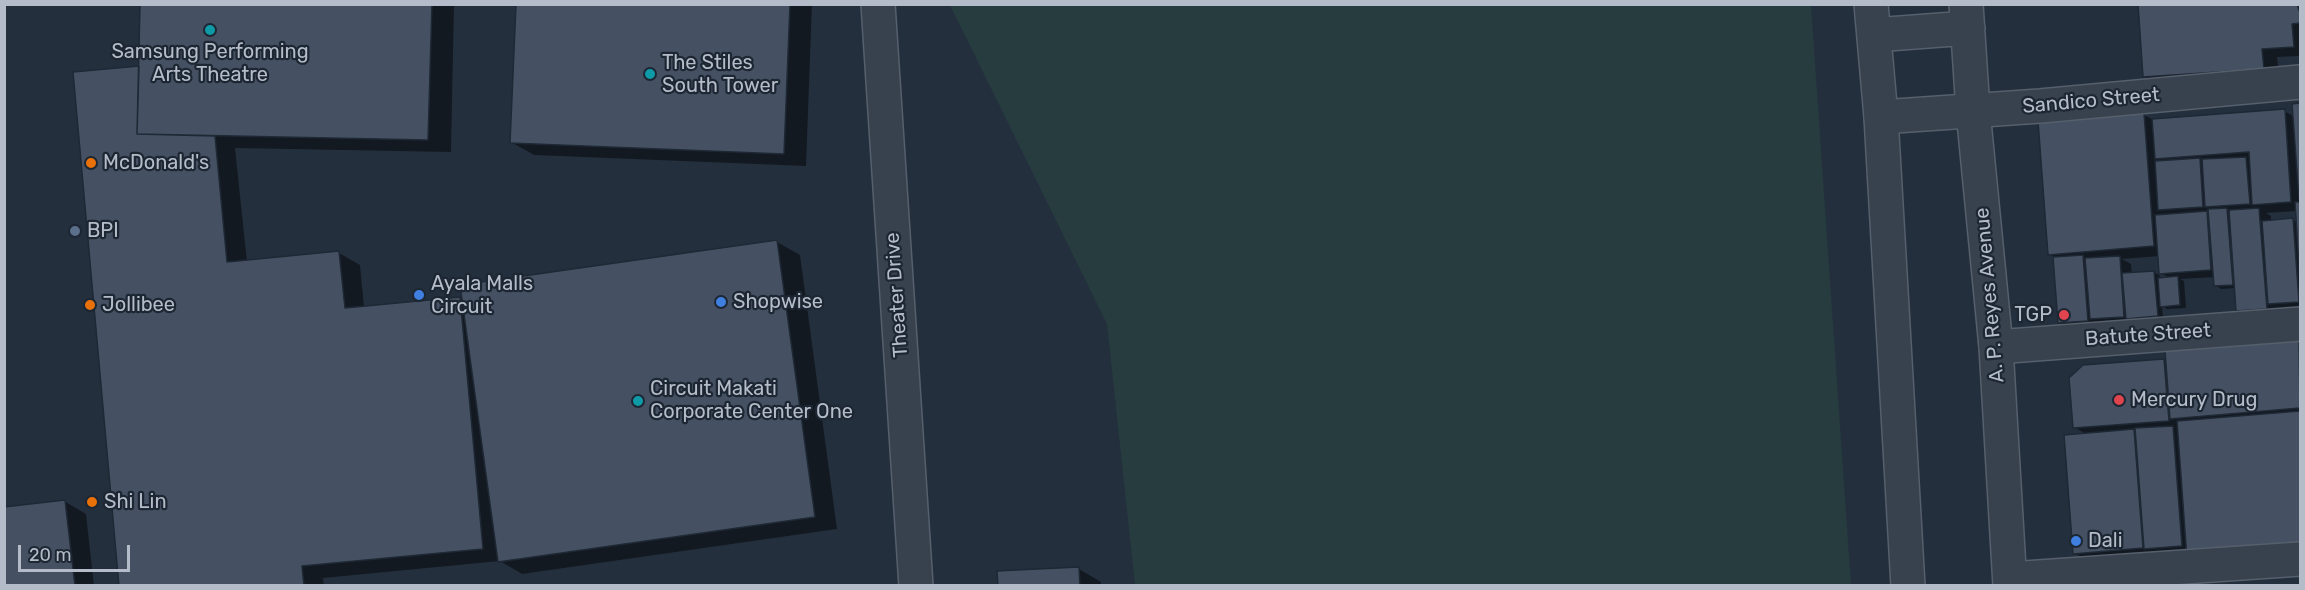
<!DOCTYPE html>
<html>
<head>
<meta charset="utf-8">
<style>
  body { margin:0 }
  #map { position:relative; width:2305px; height:590px; overflow:hidden; background:#242f3e; font-family:Rubik,sans-serif }
  canvas { display:block }
  .frame { position:absolute; inset:0; border:6px solid #b4bcc9; pointer-events:none }
  .scale { position:absolute; left:18px; top:545px; width:112px; height:27px; box-sizing:border-box; border:3px solid #b4bcc9; border-top:0; padding-left:8px; font-size:18px; line-height:21px; white-space:nowrap; color:#b4bcc9; -webkit-text-stroke:4px #1d2633; paint-order:stroke }
</style>
</head>
<body>
<div id="map">
<canvas width="2305" height="590"></canvas>
<div class="frame"></div>
<div class="scale">20 m</div>
</div>
<script>
const g = document.querySelector('canvas').getContext('2d');
g.lineJoin = 'round';
function paint(path, color) { g.fillStyle = color; g.fill(path, 'evenodd'); }
const shape = rows => new Path2D(rows.map(r => 'M' + r).join(''));
function trace(path, color, width, dash) { g.strokeStyle = color; g.lineWidth = width; g.lineCap = dash ? 'butt' : 'round'; g.setLineDash(dash || []); g.stroke(path); }
function write(font, color, halo, rows, align = 'center') {
  g.font = font + ' Rubik,sans-serif'; g.lineWidth = 4.5; g.setLineDash([]); g.textBaseline = 'middle'; g.strokeStyle = halo; g.fillStyle = color; for (const [text, x, y, turn = 0] of rows) {
    g.save(); g.translate(x, y); g.rotate((+turn || 0) * Math.PI / 180); g.textAlign = isNaN(turn) ? turn : align; if (halo) g.strokeText(text, 0, 0); g.fillText(text, 0, 0); g.restore();
  }
}
paint(shape([
  [950,5,1811,5,1851,585,1135,585,1107,324]
]), '#263c3f');
paint(shape([
  [142,4,454,4,451,152,235,148,247,262,339,253,360,265,364,307,459,299,463,301,777,242,800,255,837,529,522,574,500,561,323,578,324,586,121,586,75,73,140,69],
  [517,4,812,4,806,166,534,155,511,142],
  [2140,4,2300,4,2300,56,2277,57,2279,77,2160,85,2144,76],
  [2294,105,2300,105,2300,309,2281,310,2277,308,2278,315,2249,317,2237,310,2236,288,2221,289,2215,285,2215,277,2180,279,2184,281,2186,308,2167,309,2162,306,2163,319,2071,329,2059,322,2055,257,2049,254,2144,115,2154,120,2284,111,2295,117],
  [2297,211,2298,223,2293,220,2271,221,2271,216,2266,213],
  [2160,256,2161,273,2171,279,2160,280,2160,276,2154,272,2132,274,2131,264,2122,259],
  [2299,341,2300,342,2300,560,2091,562,2074,553,2086,434,2074,427,2164,360,2167,362],
  [64,501,86,514,94,586,4,586],
  [1079,569,1101,582,1101,586,1000,586]
]), '#0007');
const building = shape([
  [140,4,432,4,428,140,137,134,140,4],
  [516,4,790,4,784,154,510,143,516,4],
  [2138,4,2297,4,2300,13,2300,23,2292,24,2294,47,2262,49,2264,69,2143,77,2138,4],
  [139,66,137,134,215,136,227,262,339,251,345,308,460,297,483,549,302,566,304,586,119,586,73,72,139,66],
  [2300,103,2300,199,2299,199,2292,104,2300,103],
  [2285,109,2291,202,2252,205,2249,152,2155,159,2152,119,2285,109],
  [2144,113,2154,246,2048,255,2038,121,2144,113],
  [2246,157,2250,204,2205,207,2202,159,2246,157],
  [2200,158,2203,207,2158,210,2155,161,2200,158],
  [2295,202,2300,202,2300,284,2295,202],
  [2227,208,2233,285,2214,286,2208,209,2227,208],
  [2259,208,2267,309,2236,311,2229,210,2259,208],
  [2207,211,2211,270,2159,274,2155,215,2207,211],
  [2293,218,2299,302,2268,304,2262,221,2293,218],
  [777,240,815,517,498,562,460,285,777,240],
  [2083,255,2088,321,2058,323,2053,257,2083,255],
  [2120,256,2124,317,2090,319,2085,258,2120,256],
  [2154,271,2158,316,2126,319,2122,273,2154,271],
  [2178,276,2180,305,2160,307,2158,278,2178,276],
  [2299,340,2300,408,2170,419,2165,350,2299,340],
  [2164,359,2169,421,2073,428,2069,378,2083,365,2164,359],
  [2300,411,2300,550,2187,559,2177,421,2300,411],
  [2173,426,2182,546,2144,549,2135,428,2173,426],
  [2134,429,2143,548,2073,554,2064,435,2134,429],
  [65,500,75,586,4,586,4,507,65,500],
  [1079,567,1080,586,998,586,997,571,1079,567]
]);
paint(building, '#455162');
trace(building, '#1f2835', 1.5);
const minor = shape([
  [878,4,916,586],
  [1881,117,2040,106,2300,82],
  [1996,347,2300,324],
  [2010,579,2300,559]
]);
const tertiary = shape([
  [1871,4,1881,117,1908,586],
  [1966,4,1973,111,1996,347,2010,586],
  [1874,35,1968,28]
]);
trace(minor, '#565f6c', 36);
trace(tertiary, '#565f6c', 36);
trace(minor, '#38414e', 33);
trace(tertiary, '#38414e', 33);
for (const [x, y, r, color] of [
  [210,30,6,"#0f9aa8"],
  [650,74,6,"#0f9aa8"],
  [91,163,6,"#e8710a"],
  [75,231,6,"#5c6f8a"],
  [419,295,6,"#3f7fe0"],
  [721,302,6,"#3f7fe0"],
  [90,305,6,"#e8710a"],
  [2064,315,6,"#e0444e"],
  [2119,400,6,"#e0444e"],
  [638,401,6,"#0f9aa8"],
  [92,502,6,"#e8710a"],
  [2076,541,6,"#3f7fe0"]
]) { const dot = new Path2D(); dot.arc(x, y, r, 0, 2 * Math.PI); g.fillStyle = color; g.fill(dot); trace(dot, '#1d2633', 2); }
write('20px', '#b4bcc9', '#1d2633', [
  ["Samsung Performing",210,52,"center"],
  ["Arts Theatre",210,75,"center"],
  ["The Stiles",662,63],
  ["South Tower",662,86],
  ["McDonald's",103,163],
  ["BPI",87,231],
  ["Ayala Malls",431,284],
  ["Circuit",431,307],
  ["Shopwise",733,302],
  ["Jollibee",102,305],
  ["TGP",2052,315,"right"],
  ["Circuit Makati",650,389],
  ["Corporate Center One",650,412],
  ["Mercury Drug",2131,400],
  ["Shi Lin",104,502],
  ["Dali",2088,541]
], 'left');
write('20px', '#b4bcc9', '#1d2633', [
  ["Sandico Street",2091,101,-5],
  ["Theater Drive",897,295,-94],
  ["A. P. Reyes Avenue",1990,295,-95],
  ["Batute Street",2148,335,-4]
]);
</script>
</body>
</html>
